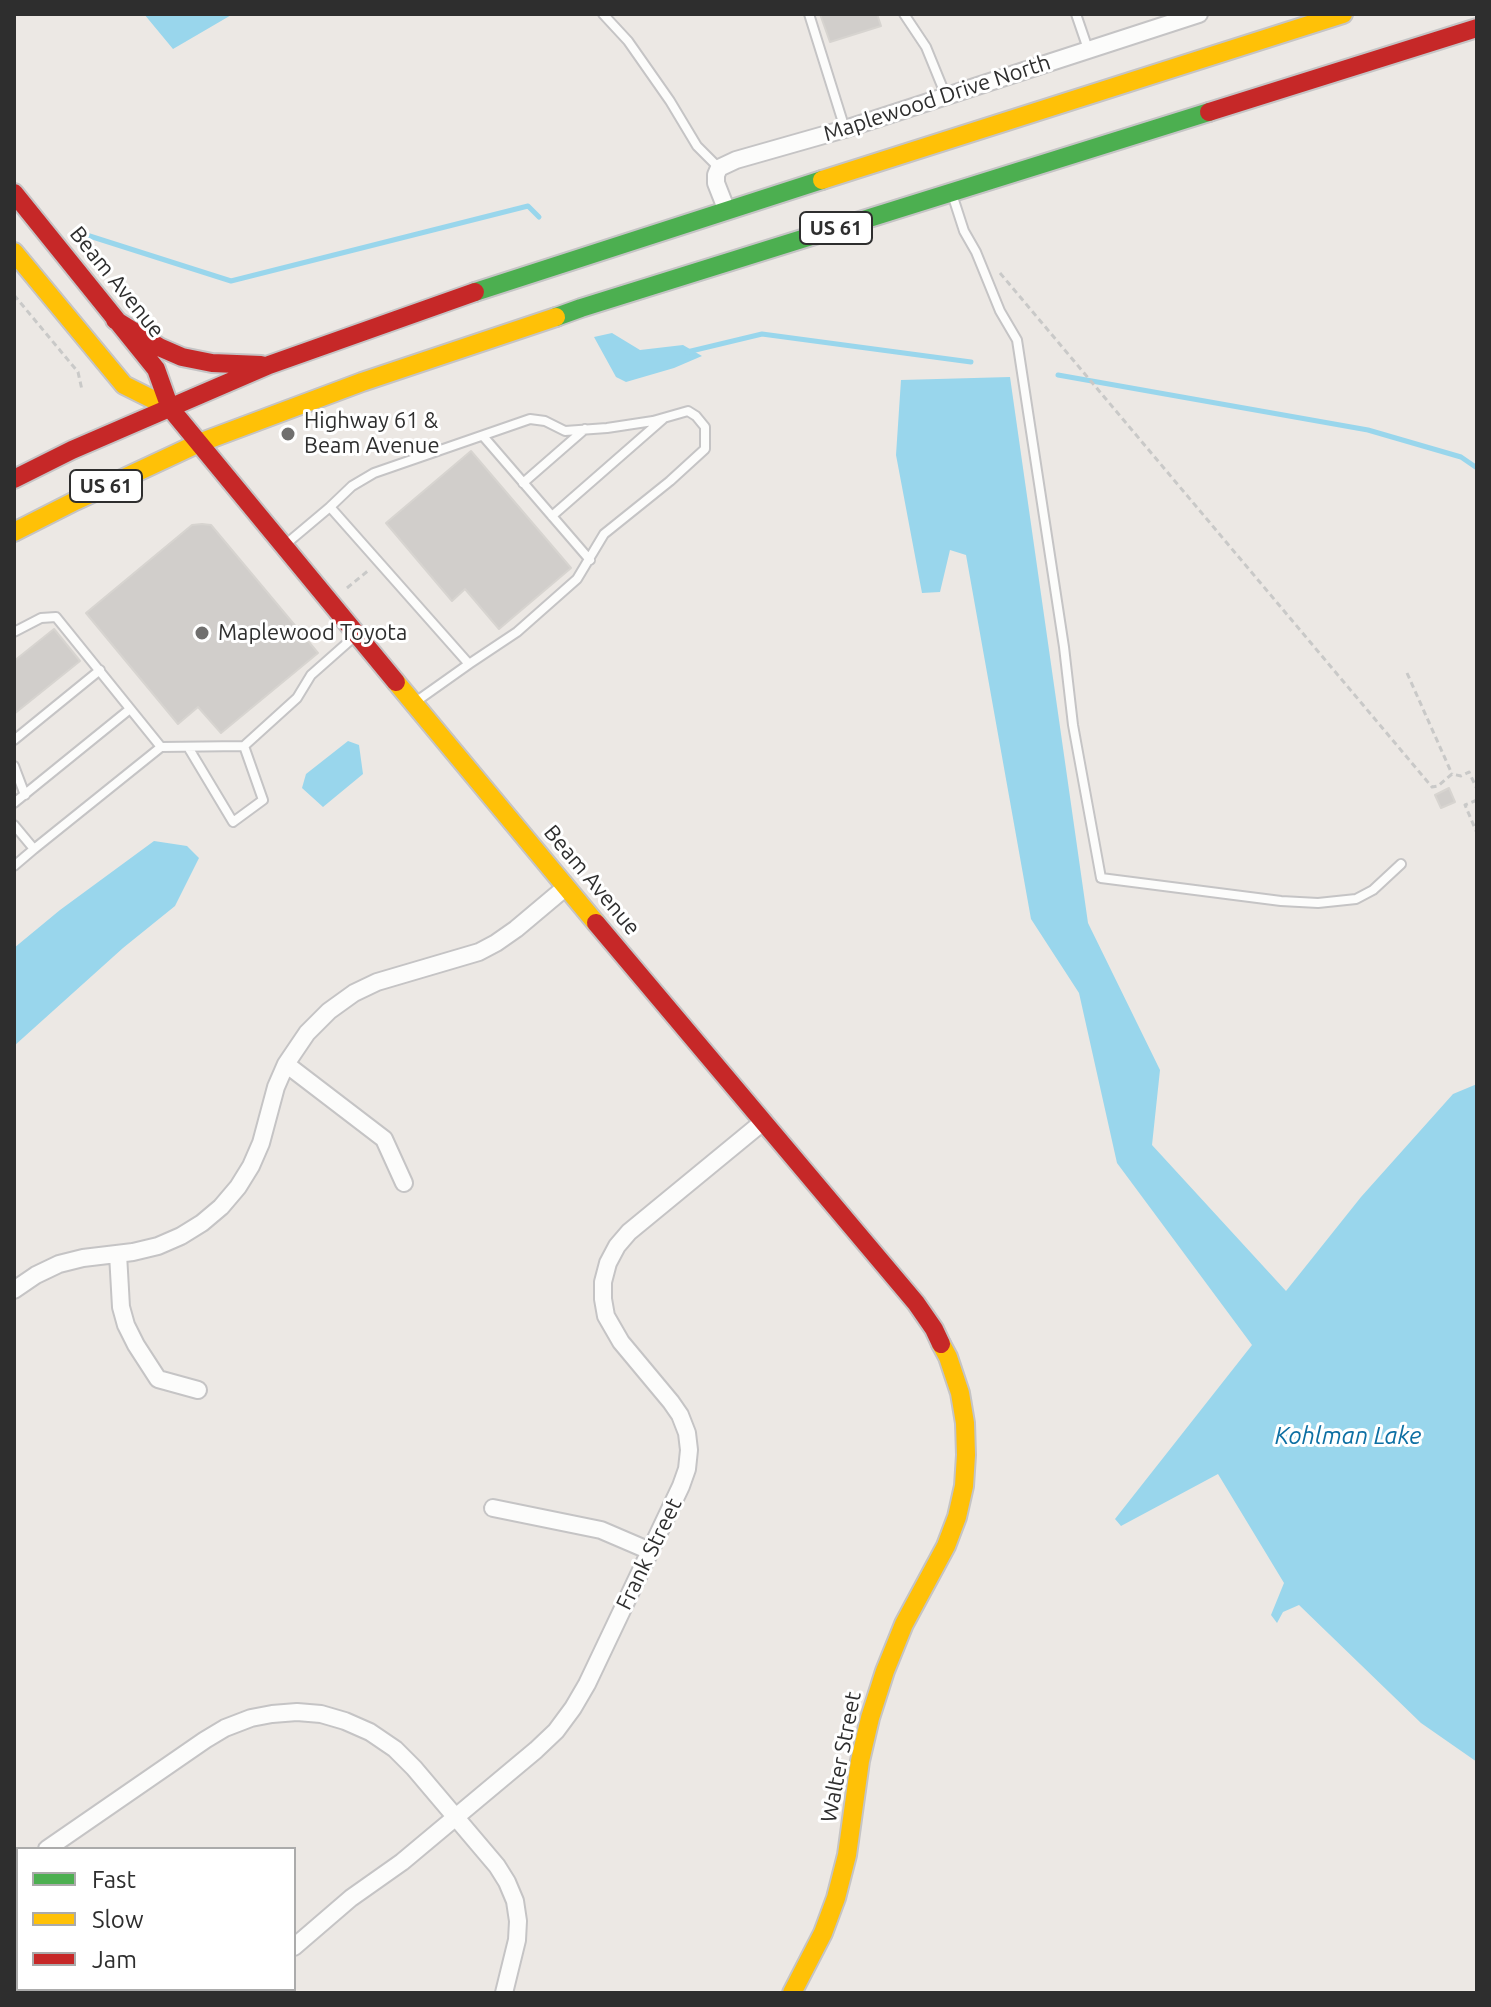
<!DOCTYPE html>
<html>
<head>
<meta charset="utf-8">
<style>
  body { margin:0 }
  #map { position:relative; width:1491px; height:2007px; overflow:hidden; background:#ece8e4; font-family:Ubuntu,sans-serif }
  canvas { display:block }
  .frame { position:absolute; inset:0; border:16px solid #2e2e2e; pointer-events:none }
  .legend { position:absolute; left:16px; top:1847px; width:280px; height:144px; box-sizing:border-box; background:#fff; border:2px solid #ababab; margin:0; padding:10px 14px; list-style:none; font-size:24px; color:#2e2e2e }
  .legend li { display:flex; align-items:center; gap:16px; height:40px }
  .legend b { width:40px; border:2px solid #ababab }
</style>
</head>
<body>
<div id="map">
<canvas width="1491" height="2007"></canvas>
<div class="frame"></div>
<ul class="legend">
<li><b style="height:10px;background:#4caf50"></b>Fast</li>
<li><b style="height:10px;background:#ffc107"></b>Slow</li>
<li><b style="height:10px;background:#c62828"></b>Jam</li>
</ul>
</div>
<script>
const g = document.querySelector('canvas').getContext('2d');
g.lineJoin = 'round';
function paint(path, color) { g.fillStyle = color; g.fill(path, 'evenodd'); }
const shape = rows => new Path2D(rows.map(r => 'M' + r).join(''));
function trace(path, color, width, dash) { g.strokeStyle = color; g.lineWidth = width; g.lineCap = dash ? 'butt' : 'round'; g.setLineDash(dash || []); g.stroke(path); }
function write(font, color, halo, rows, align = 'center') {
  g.font = font + ' Ubuntu,sans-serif'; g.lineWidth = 6; g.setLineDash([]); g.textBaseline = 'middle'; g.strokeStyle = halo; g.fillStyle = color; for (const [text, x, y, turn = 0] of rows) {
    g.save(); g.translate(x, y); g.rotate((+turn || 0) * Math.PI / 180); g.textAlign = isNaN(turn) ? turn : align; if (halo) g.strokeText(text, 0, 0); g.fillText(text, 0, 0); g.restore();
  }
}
paint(shape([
  [144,14,233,14,173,49],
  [612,333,640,350,683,345,702,356,674,368,626,382,616,377,594,337],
  [1010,377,1088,923,1160,1070,1152,1145,1286,1291,1361,1197,1453,1094,1477,1084,1477,1762,1421,1723,1299,1605,1283,1612,1277,1623,1271,1615,1284,1583,1218,1474,1121,1526,1115,1519,1252,1345,1117,1163,1079,993,1031,919,966,555,950,550,940,592,922,593,896,455,901,380],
  [348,741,359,745,363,774,323,807,302,788,306,774],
  [154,841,187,846,199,858,175,906,123,948,14,1046,14,948,60,910]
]), '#99d6ec');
trace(shape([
  [77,232,231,281,528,206,539,217],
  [687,352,762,334,971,362],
  [1058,375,1368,430,1461,457,1477,468]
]), '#99d6ec', 5);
const building = shape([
  [820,14,877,14,881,26,830,42,820,14],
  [471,451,571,568,499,629,465,589,452,601,386,523,471,451],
  [202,524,211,525,318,653,221,733,198,707,178,724,86,613,192,525,202,524],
  [54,629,80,661,14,714,14,661,54,629],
  [1449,788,1455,802,1441,808,1435,795,1449,788]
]);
paint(building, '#d1cecb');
trace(building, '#d7d4d0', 2);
const lane = shape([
  [603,14,628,41,670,101,697,146,719,168],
  [809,14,845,129],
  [904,14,926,47,946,96],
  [1076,14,1088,49],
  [952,194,964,231,976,252,1000,311,1017,340,1064,647,1073,725,1101,878,1281,901,1318,903,1356,899,1373,890,1401,864],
  [483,436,590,560],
  [523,483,585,429],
  [330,507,352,486,374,473,530,419,545,421,565,431,607,428,653,421,688,411,696,416,705,427,705,449,670,481,604,534,577,579,517,632,469,664],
  [552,516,663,419],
  [286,544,330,507,469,664,421,698,414,700],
  [14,632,41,618,56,617,161,747,244,746,297,698,311,675,354,637],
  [14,740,100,670],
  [188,747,233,822,263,800,244,746],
  [14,766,25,795],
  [14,803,130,709],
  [14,825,34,849,161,747],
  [14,866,34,849]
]);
const street = shape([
  [727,211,716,183,716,175,719,168,736,160,845,129,1199,14],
  [286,1064,384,1139,404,1183],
  [118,1254,121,1307,126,1325,136,1345,158,1379,198,1390],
  [14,1290,36,1275,59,1264,83,1258,133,1252,158,1246,181,1236,202,1223,221,1207,238,1187,251,1166,261,1143,276,1087,286,1064,307,1033,329,1011,354,993,377,982,479,952,496,943,516,929,566,887],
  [493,1508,601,1530,650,1551],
  [47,1849,205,1740,225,1728,251,1718,272,1714,297,1712,321,1714,345,1721,370,1732,395,1749,414,1768,497,1866,507,1882,515,1901,518,1921,517,1940,504,1993],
  [14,1875,18,1871],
  [294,1947,351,1898,402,1862,536,1750,556,1731,573,1708,587,1684,681,1486,687,1469,689,1450,687,1433,680,1415,671,1402,621,1342,606,1316,603,1299,603,1282,608,1263,617,1246,629,1232,764,1121],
  [240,1993,245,1989]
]);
const fast = shape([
  [475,292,822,180],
  [556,317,581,308,1209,112]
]);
const slow = shape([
  [822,180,1343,14],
  [14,252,124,385,170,408],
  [14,532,75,501,199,443,362,382,556,317],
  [396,682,596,923],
  [792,1993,823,1933,836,1898,847,1855,860,1761,870,1718,885,1671,904,1624,946,1546,957,1517,964,1486,966,1455,965,1423,960,1393,948,1357,941,1344]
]);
const jam = shape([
  [1209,112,1477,28],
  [14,193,156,369,170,408,396,682],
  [115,320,159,347,182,357,212,363,261,365],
  [14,479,72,450,269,365,475,292],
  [596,923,916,1303,934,1329,941,1344]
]);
trace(lane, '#c5c4c5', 12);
trace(street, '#c5c4c5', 20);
trace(fast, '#c5c4c5', 22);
trace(slow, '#c5c4c5', 22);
trace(jam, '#c5c4c5', 22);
trace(shape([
  [1000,273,1432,787,1438,786,1452,774,1461,776,1469,772,1477,789],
  [14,295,78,372,82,390],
  [347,588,369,570],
  [1407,673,1452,774],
  [1477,800,1465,805,1477,833]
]), '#c9c9c8', 3, [6, 4]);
trace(lane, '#fcfcfb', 8);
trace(street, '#fcfcfb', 16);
trace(fast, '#4caf50', 18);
trace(slow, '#ffc107', 18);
trace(jam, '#c62828', 18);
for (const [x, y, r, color] of [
  [288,434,8,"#706f6e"],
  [202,633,8,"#706f6e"]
]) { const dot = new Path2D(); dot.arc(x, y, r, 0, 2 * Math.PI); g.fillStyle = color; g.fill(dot); trace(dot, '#fff', 3); }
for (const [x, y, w] of [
  [836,228,72],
  [106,486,72]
]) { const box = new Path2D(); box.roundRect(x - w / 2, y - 16, w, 32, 6); g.fillStyle = '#fff'; g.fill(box); trace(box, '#2e2e2e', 2); }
write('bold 20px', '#2e2e2e', null, [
  ["US 61",836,228],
  ["US 61",106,486]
]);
write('22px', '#2e2e2e', '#fff', [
  ["Maplewood Drive North",937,98,-18],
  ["Beam Avenue",117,282,51],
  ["Beam Avenue",592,880,50],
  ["Frank Street",649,1554,-64],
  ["Walter Street",841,1757,-79]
]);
write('22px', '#2e2e2e', '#fff', [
  ["Highway 61 &",304,421],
  ["Beam Avenue",304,446],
  ["Maplewood Toyota",218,633]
], 'left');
write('italic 24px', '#0d6fa3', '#fff', [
  ["Kohlman Lake",1348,1436]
]);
</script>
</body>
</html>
